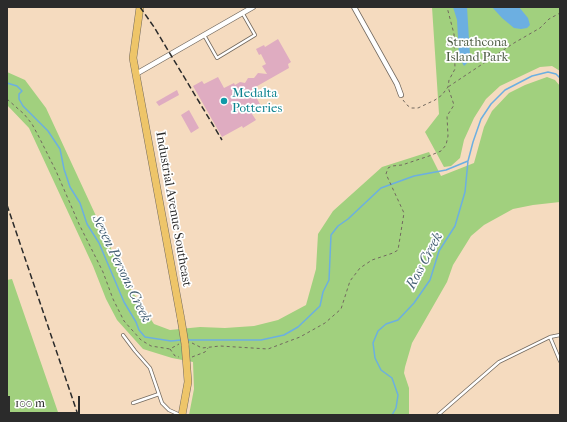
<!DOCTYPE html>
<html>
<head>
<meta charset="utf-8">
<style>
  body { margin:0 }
  #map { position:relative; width:567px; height:422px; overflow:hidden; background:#f5dbbf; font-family:"IM FELL French Canon",serif }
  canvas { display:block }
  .frame { position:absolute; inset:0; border:8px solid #2b2b2b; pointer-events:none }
  .scale { position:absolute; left:8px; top:396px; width:72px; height:18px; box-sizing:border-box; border:2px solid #2b2b2b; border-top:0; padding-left:5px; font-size:12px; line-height:14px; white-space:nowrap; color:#2b2b2b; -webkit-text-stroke:3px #fff; paint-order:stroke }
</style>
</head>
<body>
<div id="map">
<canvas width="567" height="422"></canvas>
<div class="frame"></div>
<div class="scale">100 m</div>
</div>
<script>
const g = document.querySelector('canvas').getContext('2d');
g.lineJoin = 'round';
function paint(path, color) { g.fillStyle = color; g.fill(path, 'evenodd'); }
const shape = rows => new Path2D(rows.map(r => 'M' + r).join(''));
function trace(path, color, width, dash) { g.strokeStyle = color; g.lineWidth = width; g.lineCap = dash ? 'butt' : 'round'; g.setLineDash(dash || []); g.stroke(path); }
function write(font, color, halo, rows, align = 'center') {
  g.font = font + ' "IM FELL French Canon",serif'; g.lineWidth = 3.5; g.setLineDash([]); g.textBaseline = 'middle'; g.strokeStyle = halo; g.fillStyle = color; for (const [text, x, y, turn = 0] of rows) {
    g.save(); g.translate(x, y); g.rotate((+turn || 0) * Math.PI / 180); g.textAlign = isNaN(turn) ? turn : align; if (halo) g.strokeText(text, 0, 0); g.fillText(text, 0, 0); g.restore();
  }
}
paint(shape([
  [432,7,560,7,560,71,552,66,540,67,500,86,486,99,474,118,464,140,460,158,451,166,444,167,425,132,439,114],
  [7,72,25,80,46,108,128,285,154,324,170,330,200,327,225,328,254,326,278,320,306,305,316,269,318,234,333,211,382,167,429,152,441,176,474,163,484,127,492,111,509,93,525,85,547,77,555,80,560,86,560,202,533,205,513,209,484,225,471,236,453,265,447,282,412,343,405,367,404,373,409,388,409,415,189,415,194,389,193,362,172,358,143,349,117,320,106,299,93,266,29,128,7,105],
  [12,279,59,415,7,415,7,280]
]), '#a1d07e');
paint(shape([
  [453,7,467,7,470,55,469,61,464,66,459,57,457,20],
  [492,7,519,7,528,18,530,25,527,28,521,29,514,28,502,18]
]), '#6cafe1');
trace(shape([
  [7,83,17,86,22,91,19,94,19,99,23,106,48,131,60,149,64,169,70,187,80,203,87,224,99,243,124,302,136,322,139,330,145,337,171,341,181,340],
  [187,340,261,340,284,335,298,327,320,306,323,292,329,280,331,235,338,226,348,219,381,188,414,176,446,170,468,161],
  [392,415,396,408,398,395,392,378,381,370,375,358,373,343,378,331,386,324,398,320,414,303,430,280,439,251,455,226,465,192,468,161,473,142,481,119,491,104,505,90,532,76,548,72,556,74,560,78]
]), '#6cafe1', 1.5);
paint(shape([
  [278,39,291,62,288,64,289,68,252,89,262,108,252,114,256,120,243,128,242,126,222,137,193,86,202,81,204,84,218,77,224,88,234,83,235,85,240,82,245,83,248,78,254,78,258,73,267,74,262,66,266,64,261,54,259,55,256,49,264,45,265,47],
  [177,90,179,95,159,106,156,102],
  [189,110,199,128,191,133,181,115]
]), '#dfacc1');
const service = shape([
  [204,35,217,58,255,35,243,14],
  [123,335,135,351,150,368,162,403,169,410,180,415],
  [550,337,560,361],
  [133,403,159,394],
  [438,415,499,362,550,337,560,335]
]);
const minor = shape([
  [354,7,397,84,401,95],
  [136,74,253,7]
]);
const primary = shape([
  [140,7,133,58,181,319],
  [182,415,188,382,185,344]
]);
trace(service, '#72695f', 4);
trace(minor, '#72695f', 6);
trace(primary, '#72695f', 8);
trace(shape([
  [7,99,24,114,32,124,39,137,56,171,79,224,103,272,113,299,124,321,141,340,151,346,170,349,179,344],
  [403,100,407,105,411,108,418,108,435,100,442,95,448,87,449,80,455,69,454,34,447,7],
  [192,343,202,348,220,346,268,349,300,337,325,323,341,309,350,281,360,268,372,260,393,253,398,250,404,213,386,174,388,168,392,166,402,165,429,156,441,151,446,145,448,136,447,116,454,105,448,87,514,43,540,28,549,19,560,13],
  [170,349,175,356,179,357],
  [192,357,205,352,208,348]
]), '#72695f', 1, [3, 3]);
trace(service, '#fff', 2.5);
trace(minor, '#fff', 4.5);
trace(primary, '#eec569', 7);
trace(shape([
  [140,7,154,27,222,140],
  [7,205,78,415]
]), '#2b2b2b', 1.5, [6, 3]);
const primaryBridge = shape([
  [181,319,185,344]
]);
trace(primaryBridge, '#72695f', 8, []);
trace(primaryBridge, '#eec569', 7);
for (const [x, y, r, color] of [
  [224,101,4,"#0f9aa8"]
]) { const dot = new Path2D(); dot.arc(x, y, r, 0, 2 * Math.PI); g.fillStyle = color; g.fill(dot); trace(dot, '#fff', 1.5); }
write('13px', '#4e5d44', '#fff', [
  ["Strathcona",477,43],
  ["Island Park",477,58]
]);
write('13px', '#0d838f', '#fff', [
  ["Medalta",232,94],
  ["Potteries",232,109]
], 'left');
write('13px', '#2b2b2b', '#fff', [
  ["Industrial Avenue Southeast",173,209,80]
]);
write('italic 14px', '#456074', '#fff', [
  ["Ross Creek",425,261,-62],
  ["Seven Persons Creek",121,269,64]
]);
</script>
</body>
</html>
